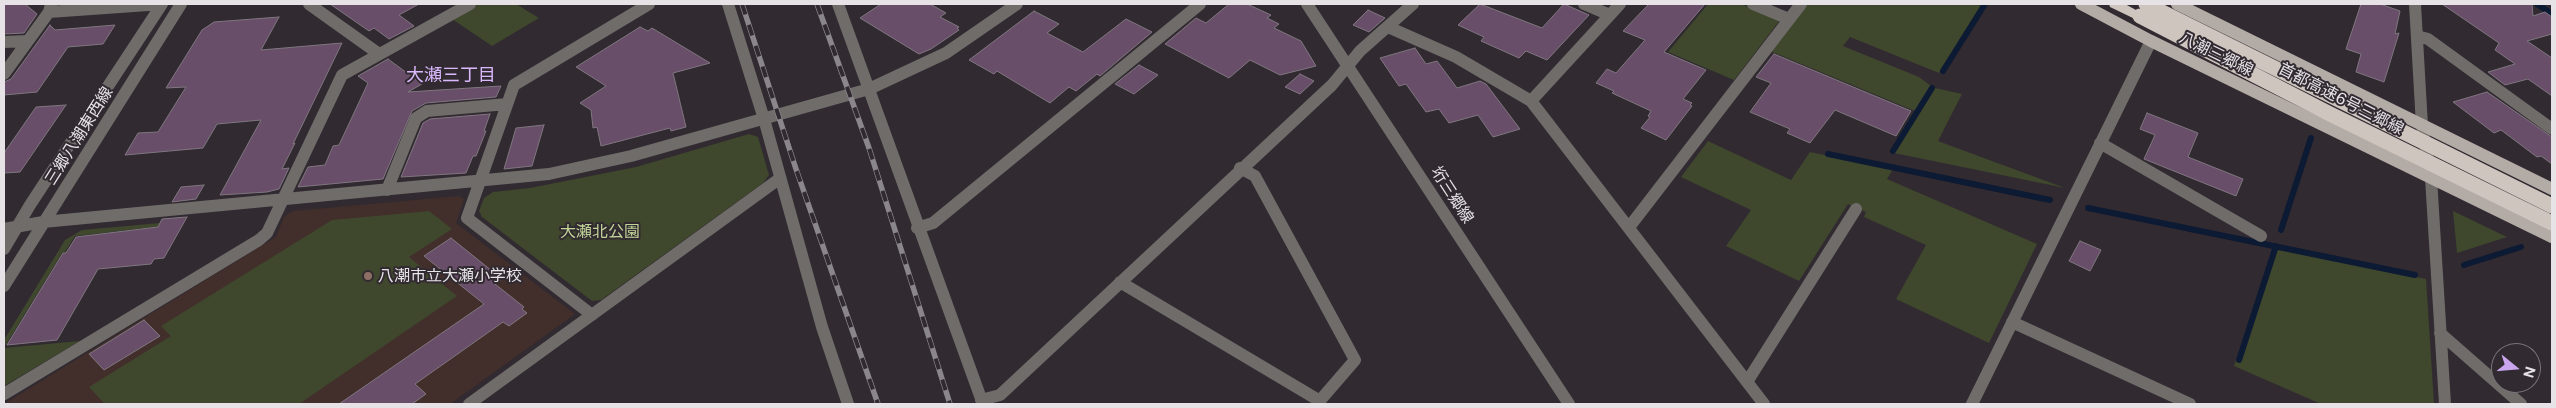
<!DOCTYPE html>
<html>
<head>
<meta charset="utf-8">
<style>
  body { margin:0 }
  #map { position:relative; width:2556px; height:408px; overflow:hidden; background:#312a31; font-family:"Public Sans",sans-serif }
  canvas { display:block }
  .frame { position:absolute; inset:0; border:5px solid #e6e2e6; pointer-events:none }
  .north { position:absolute; left:2491px; top:343px; width:50px; height:50px; box-sizing:border-box; background:#312a31; border:1px solid #797479; border-radius:50%; rotate:107deg; font-size:14px; font-weight:700; line-height:20px; text-align:center; color:#e6e2e6 }
  .north::after { content:''; display:block; margin:auto; width:18px; height:22px; background:#c9a5ee; clip-path:polygon(50% 0,100% 100%,50% 72%,0 100%) }
</style>
</head>
<body>
<div id="map">
<canvas width="2556" height="408"></canvas>
<div class="frame"></div>
<div class="north">N</div>
</div>
<script>
const g = document.querySelector('canvas').getContext('2d');
g.lineJoin = 'round';
function paint(path, color) { g.fillStyle = color; g.fill(path, 'evenodd'); }
const shape = rows => new Path2D(rows.map(r => 'M' + r).join(''));
function trace(path, color, width, dash) { g.strokeStyle = color; g.lineWidth = width; g.lineCap = dash ? 'butt' : 'round'; g.setLineDash(dash || []); g.stroke(path); }
function write(font, color, halo, rows, align = 'center') {
  g.font = font + ' "Public Sans","Noto Sans JP",sans-serif'; g.lineWidth = 4; g.setLineDash([]); g.textBaseline = 'middle'; g.strokeStyle = halo; g.fillStyle = color; for (const [text, x, y, turn = 0] of rows) {
    g.save(); g.translate(x, y); g.rotate((+turn || 0) * Math.PI / 180); g.textAlign = isNaN(turn) ? turn : align; if (halo) g.strokeText(text, 0, 0); g.fillText(text, 0, 0); g.restore();
  }
}
paint(shape([
  [459,196,464,199,456,223,575,314,450,404,4,404,276,237,284,217,293,211]
]), '#422f2b');
paint(shape([
  [479,4,516,4,539,18,492,46,452,19],
  [1708,4,1741,4,1780,20,1734,80,1668,52],
  [1806,4,1976,4,1981,6,1939,73,1850,37,1843,46,1919,77,1931,86,1915,111,1770,51],
  [1935,88,1962,94,1938,141,2065,188,1894,153],
  [749,134,758,137,769,175,763,183,601,300,592,301,482,217,479,211,484,198,493,192,530,188,636,167],
  [1708,141,1791,180,1810,152,1893,169,1887,179,2037,244,1989,343,1896,299,1926,245,1864,217,1866,212,1848,204,1799,281,1726,246,1751,210,1681,177],
  [429,211,452,229,409,257,457,296,299,404,105,404,89,387,171,336,161,326,332,220],
  [2453,211,2507,237,2457,253],
  [182,221,181,224,75,236,65,252,62,253,4,348,80,341,4,386,4,340,65,240,82,230],
  [2273,248,2426,279,2434,404,2321,404,2234,366]
]), '#3f472d');
trace(shape([
  [2537,4,2552,14],
  [1943,71,1985,4],
  [1893,151,1932,88],
  [1828,154,2050,200],
  [2088,208,2415,275],
  [2281,230,2311,138],
  [2464,265,2521,247],
  [2239,360,2276,246]
]), '#0d1a33', 6);
const building = shape([
  [4,4,25,4,37,14,24,33,4,34,4,4],
  [330,4,419,4,399,15,414,26,389,39,374,28,369,31,330,4],
  [881,4,930,4,946,13,940,17,959,27,957,28,959,30,931,49,919,54,860,18,881,4],
  [1229,4,1247,4,1271,15,1267,18,1279,24,1274,28,1301,41,1316,66,1280,75,1250,60,1229,78,1165,44,1196,18,1206,23,1229,4],
  [1480,4,1542,28,1564,4,1589,15,1547,60,1526,51,1519,58,1481,41,1484,37,1458,25,1480,4],
  [1649,4,1705,4,1664,52,1706,70,1683,99,1692,103,1690,105,1692,106,1666,140,1641,128,1650,117,1648,116,1651,111,1612,93,1614,91,1596,83,1607,69,1616,73,1645,40,1623,31,1649,4],
  [2361,4,2380,4,2400,11,2395,34,2399,33,2384,82,2356,72,2361,54,2346,49,2361,4],
  [2442,4,2532,4,2533,16,2545,12,2552,17,2552,34,2527,41,2552,58,2552,96,2528,79,2505,85,2488,72,2515,64,2495,50,2499,43,2442,4],
  [1368,10,1385,18,1369,32,1353,25,1368,10],
  [1034,11,1059,24,1047,33,1083,52,1126,19,1152,32,1100,76,1097,74,1076,91,1069,87,1050,103,997,71,994,74,969,60,1034,11],
  [279,17,261,50,342,43,293,144,295,143,282,169,289,168,279,189,267,192,220,195,261,120,217,124,203,148,125,155,138,133,158,132,186,87,166,88,202,30,214,22,279,17],
  [50,25,55,30,115,25,103,44,68,47,37,92,4,95,4,82,11,79,50,25],
  [640,27,648,31,652,28,710,63,673,73,686,127,671,131,670,128,601,146,597,127,593,128,591,110,580,103,606,86,576,67,640,27],
  [1415,48,1426,64,1437,61,1457,88,1480,81,1486,84,1520,129,1493,137,1478,115,1449,123,1439,109,1426,112,1406,84,1399,86,1380,58,1415,48],
  [1774,54,1911,111,1896,136,1835,110,1810,143,1787,133,1790,129,1750,112,1771,83,1756,77,1774,54],
  [388,59,422,84,408,92,501,86,496,97,426,103,412,111,383,179,298,187,308,167,325,165,333,146,339,145,368,83,358,76,388,59],
  [1139,65,1158,75,1134,94,1115,84,1139,65],
  [1300,74,1314,81,1300,94,1285,87,1300,74],
  [2487,92,2552,137,2552,164,2541,156,2537,157,2501,130,2494,133,2453,102,2487,92],
  [66,105,20,172,4,173,4,153,36,107,66,105],
  [2147,113,2198,133,2188,157,2243,179,2236,196,2144,159,2155,135,2140,129,2147,113],
  [490,114,484,131,486,131,476,156,473,156,466,173,401,177,423,123,430,119,490,114],
  [544,125,532,166,504,169,516,128,544,125],
  [204,185,196,199,172,202,181,187,204,185],
  [187,217,164,258,154,259,151,264,98,269,57,340,7,345,63,253,66,253,76,237,158,227,162,219,187,217],
  [451,238,502,279,495,284,524,307,522,309,527,313,509,326,503,322,415,384,426,394,412,404,339,404,484,304,424,256,451,238],
  [2080,241,2101,250,2090,271,2069,261,2080,241],
  [144,320,160,336,104,370,89,354,144,320]
]);
paint(building, '#694e69');
trace(building, '#7f777f', 1);
trace(shape([
  [309,4,379,54],
  [728,4,764,119,822,327,848,404],
  [838,4,983,404],
  [1307,4,1569,404],
  [1584,4,1610,15,1620,4],
  [1753,4,1789,19],
  [2415,4,2422,126,2431,178,2445,404],
  [49,12,162,4],
  [1388,27,1456,57,1531,101,1764,404],
  [2417,36,2428,39,2552,129],
  [4,42,28,41],
  [4,74,49,12,51,4],
  [1531,101,1610,15],
  [2100,143,2261,236],
  [1240,168,1255,176,1355,360,1317,404],
  [387,190,416,118,427,111,507,104],
  [1630,226,1801,4],
  [917,228,933,223,1200,4],
  [4,229,43,222,549,174,631,156,869,89,946,53,1017,4],
  [4,249,30,205,162,4],
  [1120,282,1320,401],
  [4,286,181,4],
  [592,315,467,218,514,85,649,4],
  [2012,322,2190,404],
  [2440,333,2521,404],
  [1747,382,1856,209],
  [4,394,259,240,267,233,342,75,470,4],
  [981,400,1000,395,1332,85,1360,51,1413,4],
  [469,404,779,179],
  [1972,404,2151,41]
]), '#706c6a', 12);
trace(shape([
  [2081,4,2151,41,2552,237],
  [2177,4,2552,189]
]), '#b3aca6', 12);
paint(shape([
  [2109,4,2125,4,2147,16,2140,20,2135,19,2110,7,2109,4]
]), '#cec5be');
const rail = shape([
  [742,4,796,169,878,404],
  [817,4,869,148,950,404]
]);
trace(rail, '#8b868b', 5.5);
trace(rail, '#312a31', 4, [11]);
trace(shape([
  [2146,4,2552,206],
  [2140,16,2328,113,2552,223]
]), '#cec5be', 15);
for (const [x, y, r, color] of [
  [368,276,5,"#8d6e63"]
]) { const dot = new Path2D(); dot.arc(x, y, r, 0, 2 * Math.PI); g.fillStyle = color; g.fill(dot); trace(dot, '#312a31', 2); }
write('16px', '#e6e2e6', '#312a31', [
  ["八潮三郷線",2216,54,26],
  ["首都高速6号三郷線",2341,99,27],
  ["三郷八潮東西線",79,136,-58],
  ["垳三郷線",1452,195,57]
]);
write('16px', '#c0d498', '#312a31', [
  ["大瀬北公園",600,232]
]);
write('16px', '#e6e2e6', '#312a31', [
  ["八潮市立大瀬小学校",378,276]
], 'left');
write('18px', '#d9b8fc', '#312a31', [
  ["大瀬三丁目",451,75]
]);
</script>
</body>
</html>
